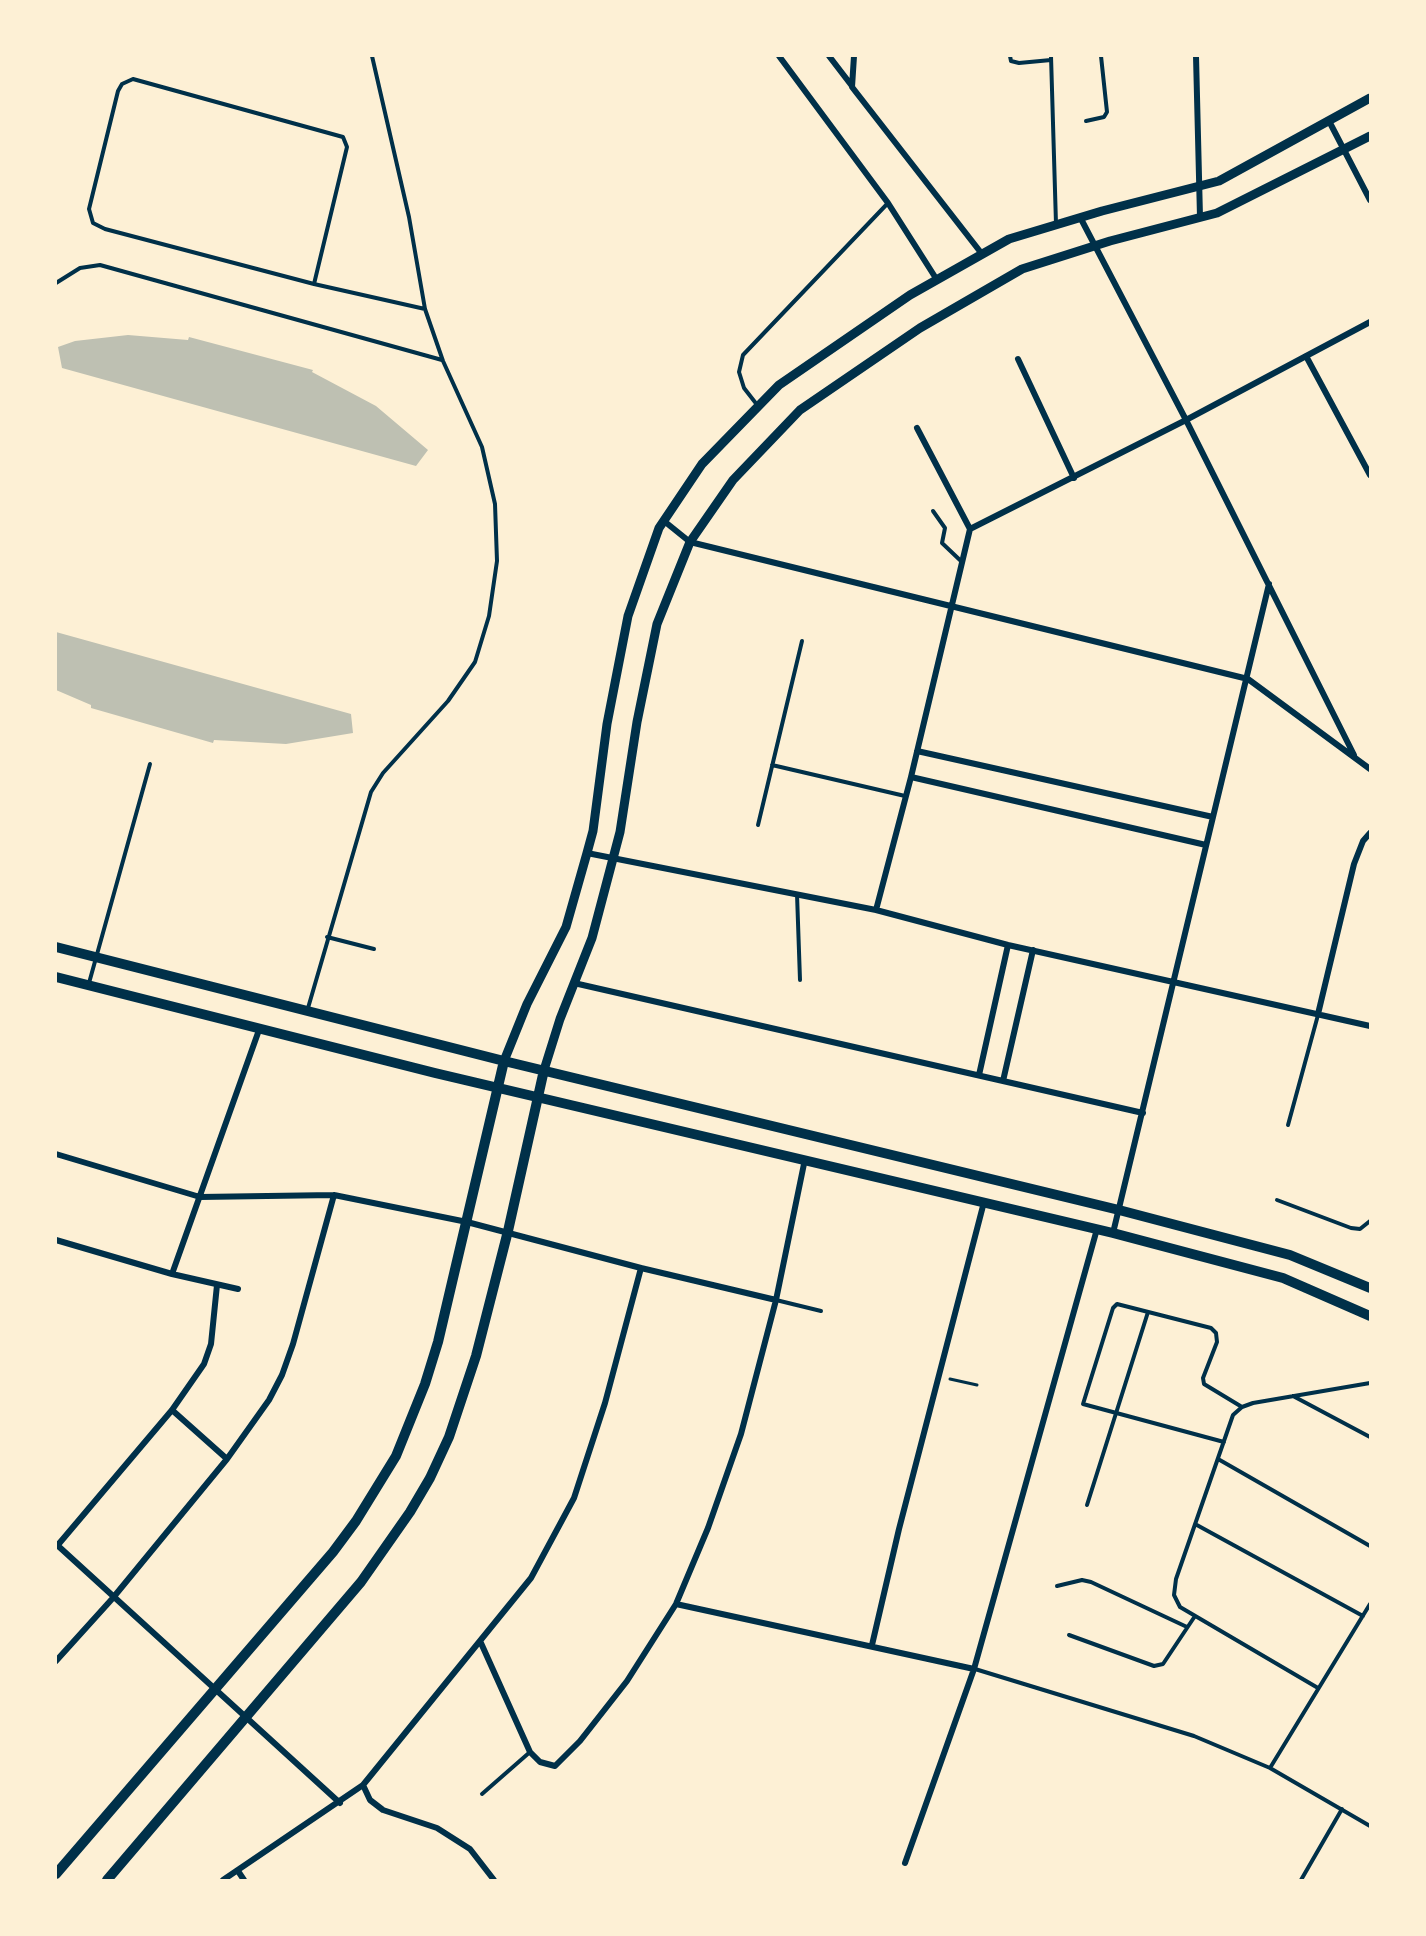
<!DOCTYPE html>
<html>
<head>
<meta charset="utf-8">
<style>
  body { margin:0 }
  #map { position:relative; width:1426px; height:1936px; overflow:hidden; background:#fdf0d5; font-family:"Archivo Narrow",sans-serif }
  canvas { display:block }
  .frame { position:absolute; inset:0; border:57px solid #fdf0d5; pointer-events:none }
</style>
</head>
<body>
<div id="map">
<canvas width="1426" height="1936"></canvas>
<div class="frame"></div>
</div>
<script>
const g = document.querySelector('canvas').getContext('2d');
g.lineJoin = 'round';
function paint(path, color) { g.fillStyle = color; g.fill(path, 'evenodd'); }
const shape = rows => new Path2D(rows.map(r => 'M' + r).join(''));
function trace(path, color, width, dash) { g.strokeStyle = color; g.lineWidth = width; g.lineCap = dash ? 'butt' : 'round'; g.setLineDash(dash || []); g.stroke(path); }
paint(shape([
  [128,335,188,340,189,337,313,370,312,372,376,406,428,450,416,466,62,368,58,347,75,341],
  [56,632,351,714,353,733,286,744,214,740,213,743,91,708,91,705,56,690]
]), '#bec0b2');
trace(shape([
  [950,1379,977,1385]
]), '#003049', 3);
trace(shape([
  [1010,56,1011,61,1019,63,1051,60],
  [1051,56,1056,224],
  [133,79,343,137,347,147,314,284,105,229,93,223,89,209,118,91,122,84,133,79],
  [1086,121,1104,117,1107,112,1101,56],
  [56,283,80,268,100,265,442,360],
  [314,284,425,309],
  [758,406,744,388,739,372,743,355,888,203],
  [933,511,945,528,942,543,962,562],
  [772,765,905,796],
  [758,825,802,641],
  [797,894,800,980],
  [327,937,374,949],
  [89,983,150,764],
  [308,1008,371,792,383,773,448,701,475,662,489,616,497,561,495,504,482,447,443,361,425,309,409,217,372,56],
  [1288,1125,1318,1015],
  [1277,1200,1351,1228,1360,1229,1370,1221],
  [776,1300,821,1311],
  [1293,1396,1370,1437],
  [1224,1442,1083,1404,1113,1308,1117,1304,1211,1328,1216,1333,1217,1342,1203,1378,1204,1384,1242,1407],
  [1218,1459,1370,1546],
  [1087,1505,1148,1312],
  [1195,1524,1363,1616],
  [1057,1586,1082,1580,1091,1582,1187,1627],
  [1069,1635,1154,1666,1163,1664,1195,1616],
  [975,1669,1194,1736,1270,1768,1370,1826],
  [1318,1688,1180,1607,1174,1595,1176,1579,1233,1415,1242,1407,1253,1403,1370,1383],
  [1270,1768,1370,1604],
  [482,1794,530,1752],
  [1301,1880,1342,1809]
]), '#003049', 4);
trace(shape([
  [779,56,888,203,937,280],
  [829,56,852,86],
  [854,56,852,87,982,254],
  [1196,56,1200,217],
  [1329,121,1370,200],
  [1080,217,1186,420,1354,755],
  [1306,356,1370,475],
  [1018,359,1074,478],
  [664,521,690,542,1248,679,1370,769],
  [970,529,1186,420,1370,322],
  [917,751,1213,817],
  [911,777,1206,845],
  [587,853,876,910,1008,945,1370,1026],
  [876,910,911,777,970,529,917,428],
  [574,983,1143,1113],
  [1318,1014,1354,864,1363,841,1370,833],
  [979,1075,1008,945],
  [1003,1081,1033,950],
  [56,1154,200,1197,334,1195,467,1222,641,1268,776,1300],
  [1113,1233,1269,584],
  [56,1240,172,1274,238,1289],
  [172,1274,259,1030],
  [172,1410,227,1459],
  [56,1544,340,1803],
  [57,1546,172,1410,204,1364,211,1344,217,1285],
  [676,1604,974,1669,1097,1229],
  [481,1643,530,1752,540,1762,555,1766,580,1741,627,1681,676,1604,708,1528,741,1434,776,1300,805,1159],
  [872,1645,899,1529,984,1202],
  [56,1661,112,1599,227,1459,269,1400,282,1375,293,1344,334,1195],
  [363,1785,370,1800,383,1810,437,1828,470,1849,494,1880],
  [905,1863,974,1669],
  [238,1871,244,1880],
  [223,1880,363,1785,531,1578,574,1498,605,1403,641,1268]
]), '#003049', 6);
trace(shape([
  [504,1061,527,1004,566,927,587,853,593,831,607,724,628,616,659,528,702,464,779,385,910,295,1009,239,1102,211,1219,181,1370,98],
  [544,1070,560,1019,592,938,620,832,637,722,657,624,690,542,733,480,800,410,920,328,1022,269,1110,241,1217,213,1370,136]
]), '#003049', 9);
trace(shape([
  [56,947,504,1061,1119,1210,1290,1255,1370,1288],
  [56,977,435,1073,1113,1233,1283,1278,1370,1316],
  [56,1874,333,1552,356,1521,396,1456,425,1384,438,1342,504,1061],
  [107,1880,361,1582,410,1512,430,1478,449,1437,476,1356,508,1231,544,1070]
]), '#003049', 10);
</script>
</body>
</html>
